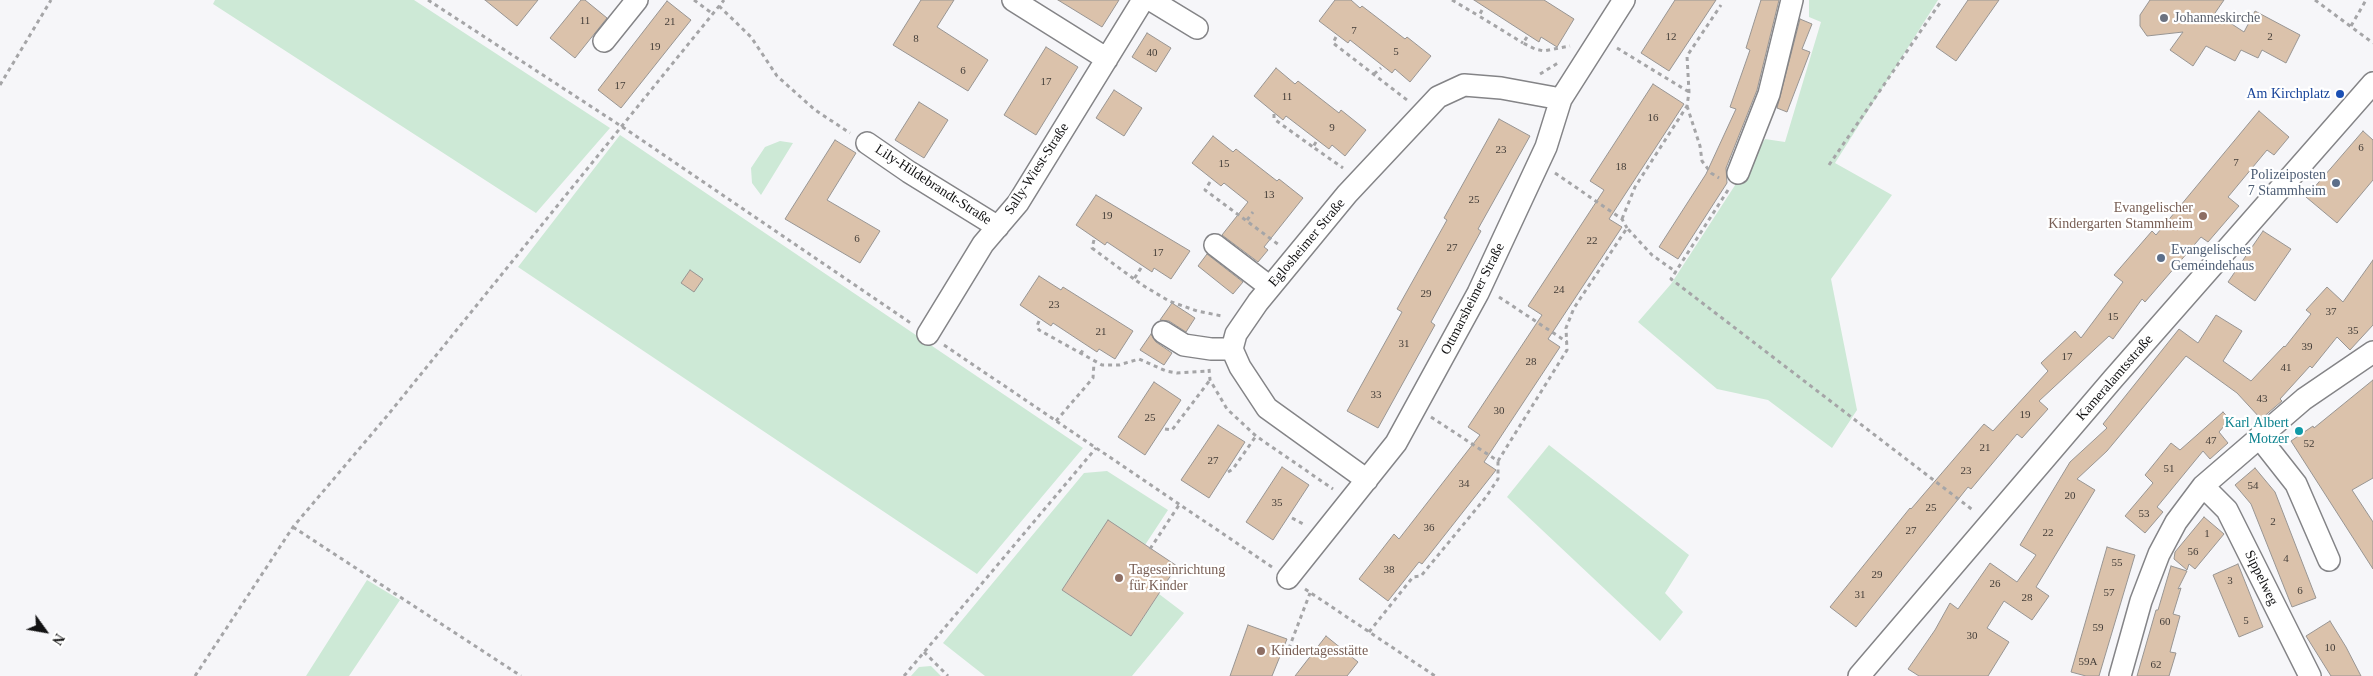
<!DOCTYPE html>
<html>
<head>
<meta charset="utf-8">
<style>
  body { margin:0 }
  #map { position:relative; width:2373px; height:676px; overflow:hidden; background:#f6f6f9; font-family:Georgia,serif }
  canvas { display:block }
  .north { position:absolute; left:20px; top:606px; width:50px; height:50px; -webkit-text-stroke:4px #fff; paint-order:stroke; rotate:122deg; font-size:14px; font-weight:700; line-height:20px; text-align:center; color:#121213 }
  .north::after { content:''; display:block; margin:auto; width:18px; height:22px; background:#121213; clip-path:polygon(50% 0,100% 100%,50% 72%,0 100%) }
</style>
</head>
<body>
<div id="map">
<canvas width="2373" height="676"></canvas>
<div class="north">N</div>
</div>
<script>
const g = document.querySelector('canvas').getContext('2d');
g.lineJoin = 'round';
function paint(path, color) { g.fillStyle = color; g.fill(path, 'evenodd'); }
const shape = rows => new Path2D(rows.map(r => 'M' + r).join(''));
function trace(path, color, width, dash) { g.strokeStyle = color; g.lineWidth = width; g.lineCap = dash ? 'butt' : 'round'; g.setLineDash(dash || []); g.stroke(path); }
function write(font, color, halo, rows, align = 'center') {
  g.font = font + ' Georgia,serif'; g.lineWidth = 4.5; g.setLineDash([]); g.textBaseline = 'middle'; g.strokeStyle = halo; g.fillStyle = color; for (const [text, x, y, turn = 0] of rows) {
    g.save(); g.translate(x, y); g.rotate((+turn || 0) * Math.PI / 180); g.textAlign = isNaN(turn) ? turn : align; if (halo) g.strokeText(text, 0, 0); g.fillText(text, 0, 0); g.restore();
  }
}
paint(shape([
  [215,0,414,0,610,128,536,213,213,4],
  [1809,0,1938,0,1835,163,1892,195,1831,279,1857,410,1832,448,1768,400,1717,389,1638,322,1671,284,1765,139,1785,142,1821,22,1809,17],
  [620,135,1083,448,977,574,518,267],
  [780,141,793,143,761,195,752,183,751,168,765,147],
  [1549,445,1689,555,1665,593,1683,612,1660,641,1507,497],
  [1107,471,1168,510,1145,545,1108,521,1062,590,1131,636,1159,594,1184,613,1132,676,985,676,943,643,1084,473],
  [367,580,400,600,349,676,306,676],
  [931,666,941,676,911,676,919,667]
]), '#cde9d6');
const building = shape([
  [485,0,538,0,517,26,485,0],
  [581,0,585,0,607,18,575,58,550,38,581,0],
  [921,0,954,0,937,27,988,60,968,91,893,45,921,0],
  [1058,0,1119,0,1102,27,1058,0],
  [1335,0,1351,0,1360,8,1362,6,1405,39,1407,37,1431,56,1410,82,1395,69,1392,73,1350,40,1348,43,1319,21,1335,0],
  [1474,0,1544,0,1574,19,1557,47,1541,37,1539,42,1474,0],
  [1675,0,1716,0,1669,71,1641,53,1675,0],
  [1761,0,1779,0,1757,90,1726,168,1727,183,1678,259,1659,247,1706,174,1736,109,1730,107,1750,50,1746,48,1761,0],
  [1968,0,1999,0,1956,61,1936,47,1968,0],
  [2150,0,2224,0,2215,13,2244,32,2255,11,2300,35,2286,63,2262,50,2258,58,2241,50,2235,61,2206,46,2193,66,2170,50,2183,32,2147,36,2140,26,2140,15,2150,0],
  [667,1,691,20,621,108,598,90,667,1],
  [1800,19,1812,24,1802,49,1810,52,1787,112,1777,108,1800,19],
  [1147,33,1171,48,1156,72,1132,57,1147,33],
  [1046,47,1078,67,1036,135,1004,115,1046,47],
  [1276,68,1295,84,1298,81,1339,113,1341,110,1366,130,1345,156,1332,145,1329,149,1286,116,1283,120,1254,96,1276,68],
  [1653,84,1684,104,1609,219,1622,227,1548,339,1560,347,1484,462,1496,470,1422,564,1419,562,1388,601,1359,579,1394,534,1399,539,1480,435,1468,427,1542,315,1528,306,1604,190,1590,181,1653,84],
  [1114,90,1142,108,1124,136,1096,118,1114,90],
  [919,102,948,120,924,158,895,140,919,102],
  [2259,111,2289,137,2274,155,2267,150,2228,197,2239,206,2208,242,2201,237,2145,302,2142,299,2113,339,2109,336,2039,401,2048,409,2022,438,2017,434,1971,489,1968,487,1856,627,1830,607,1910,508,1911,509,1984,424,1993,431,2048,371,2041,363,2075,331,2081,338,2123,282,2114,275,2152,231,2156,235,2259,111],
  [1499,119,1530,136,1478,229,1481,231,1431,322,1435,325,1378,428,1347,411,1402,312,1397,309,1447,220,1444,218,1499,119],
  [2363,131,2373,140,2373,180,2337,223,2306,197,2363,131],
  [1213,136,1233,152,1236,149,1277,181,1279,179,1303,198,1264,247,1268,250,1258,262,1222,235,1248,202,1224,183,1221,186,1192,163,1213,136],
  [835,140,856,153,827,200,880,231,860,263,785,219,835,140],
  [1096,195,1190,251,1171,279,1154,268,1152,272,1107,242,1105,245,1076,225,1096,195],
  [2263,231,2291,249,2255,301,2228,282,2263,231],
  [1207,254,1243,282,1233,294,1198,266,1207,254],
  [2373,260,2373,325,2350,350,2337,337,2312,368,2310,366,2280,399,2282,401,2261,419,2237,393,2186,356,2107,451,2077,479,2095,490,2036,587,2049,596,2032,620,2004,601,1987,628,2009,642,1988,676,1919,676,1908,669,1935,630,1950,603,1958,609,1990,563,2017,582,2036,555,2020,545,2070,462,2107,428,2103,424,2179,329,2198,343,2216,315,2242,331,2223,361,2251,381,2284,346,2285,347,2311,314,2306,310,2327,287,2343,302,2373,260],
  [690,270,703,279,694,292,681,283,690,270],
  [1039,276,1061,290,1063,287,1133,331,1115,359,1099,349,1097,352,1053,323,1051,326,1020,305,1039,276],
  [1172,303,1195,318,1186,332,1169,321,1160,320,1172,303],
  [1151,334,1156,342,1172,353,1164,365,1140,350,1151,334],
  [2373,380,2373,478,2352,490,2373,522,2373,569,2291,441,2313,426,2314,428,2373,380],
  [1154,382,1181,400,1145,455,1118,437,1154,382],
  [2223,412,2230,419,2219,432,2228,443,2210,459,2203,451,2157,507,2163,512,2145,533,2125,516,2153,483,2145,475,2171,443,2180,450,2223,412],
  [1218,425,1245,442,1209,498,1181,480,1218,425],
  [1282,467,1309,485,1273,540,1246,522,1282,467],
  [2255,468,2275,492,2316,598,2292,607,2251,504,2235,485,2255,468],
  [2204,517,2224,534,2195,569,2189,564,2187,570,2174,559,2175,552,2204,517],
  [1108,520,1177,566,1131,636,1062,590,1108,520],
  [2107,547,2135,555,2099,676,2086,676,2071,672,2107,547],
  [2238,564,2263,627,2239,637,2213,575,2238,564],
  [2171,566,2187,571,2178,589,2181,588,2173,614,2180,616,2170,652,2176,653,2169,676,2137,676,2156,610,2158,610,2171,566],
  [2330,621,2346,647,2361,676,2331,676,2306,636,2330,621],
  [1248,625,1287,639,1272,676,1230,676,1248,625],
  [1326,636,1358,662,1347,676,1295,676,1326,636]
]);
paint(building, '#dbc2ab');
trace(building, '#989593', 1);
const minor = shape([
  [1013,0,1107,59],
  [1151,0,1197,28],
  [604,41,637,0],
  [867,143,909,172,998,227],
  [1738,173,1769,94,1792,0],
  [1215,245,1270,287],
  [1163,332,1184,345,1211,349,1232,349],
  [928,334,983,244,1018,203,1143,0],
  [2259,437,2296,484,2329,560],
  [1367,480,1267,408,1240,367,1232,349,1236,334,1258,302,1347,194,1438,97,1464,85,1501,88,1561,99],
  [2203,486,2227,510,2310,676],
  [1288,578,1396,443,1478,293,1546,147,1561,99,1624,0],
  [1859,676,2113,379,2373,83],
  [2120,676,2141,601,2159,554,2176,522,2203,486,2304,399,2373,352]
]);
trace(minor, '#848487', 24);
trace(shape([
  [428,0,621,126,912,324],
  [694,0,713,14],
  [1452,0,1479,16],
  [2315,0,2373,43],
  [719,6,751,37,777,76,815,110,850,133],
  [1482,10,1479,16,1523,43],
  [2351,26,2366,0],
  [1336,37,1333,43,1407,100],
  [1527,37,1523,43,1535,49,1544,51,1570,46],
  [1617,48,1689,92],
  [1374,74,1381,68],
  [1540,74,1558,63],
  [0,85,51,0],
  [1687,106,1700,146,1702,161,1711,173,1719,178],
  [1274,114,1274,119,1313,147],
  [1316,142,1313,147,1343,168],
  [1829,165,1942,0],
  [1555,173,1622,219,1627,228],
  [1210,182,1205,190,1279,245],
  [1728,190,1671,279,1974,511],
  [1622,219,1635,187,1687,106,1689,92,1687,56,1721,5],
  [1247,220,1253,212],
  [1094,240,1092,248,1134,279],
  [1141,268,1134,279,1144,286,1169,301,1197,311,1222,316],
  [1499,297,1567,342],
  [1039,321,1037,326,1039,330,1102,365,1119,365,1139,359,1166,371,1177,373,1209,371],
  [944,345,1272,567],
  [1081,354,1084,347],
  [1209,369,1210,380,1227,409,1256,436,1333,489],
  [1431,417,1498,461,1567,350,1566,328,1574,308,1627,228,1652,255,1676,272],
  [1056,421,1093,378,1094,363],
  [1165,429,1172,430,1210,380],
  [1228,472,1233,469,1256,436],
  [1292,518,1305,525],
  [293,527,521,676],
  [1150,549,1179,505],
  [1305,589,1435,676],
  [1369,632,1413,577,1421,576,1486,497,1498,479,1498,461],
  [924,652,948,676],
  [1286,656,1310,593],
  [195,676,293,527,387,416,724,0],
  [904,676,1096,448]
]), '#a5a5a7', 3, [4, 4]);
trace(minor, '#fff', 21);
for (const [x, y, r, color] of [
  [2164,18,5,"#6b7280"],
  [2340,94,5,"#1a4fb4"],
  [2336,183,5,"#5c6f8a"],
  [2203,216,5,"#8d6e63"],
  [2161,258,5,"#5c6f8a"],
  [2299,431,5,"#0f9aa8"],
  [1119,578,5,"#8d6e63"],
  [1261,651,5,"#8d6e63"]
]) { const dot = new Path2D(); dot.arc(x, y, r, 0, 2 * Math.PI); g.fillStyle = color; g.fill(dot); trace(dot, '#fff', 2); }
write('11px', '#443e39', null, [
  ["11",585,21],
  ["21",670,22],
  ["7",1354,31],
  ["12",1671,37],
  ["2",2270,37],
  ["8",916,39],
  ["19",655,47],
  ["5",1396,52],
  ["40",1152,53],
  ["6",963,71],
  ["17",1046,82],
  ["17",620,86],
  ["11",1287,97],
  ["16",1653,118],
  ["9",1332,128],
  ["6",2361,148],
  ["23",1501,150],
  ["7",2236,163],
  ["15",1224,164],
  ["18",1621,167],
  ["13",1269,195],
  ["25",1474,200],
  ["19",1107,216],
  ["6",857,239],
  ["22",1592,241],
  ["27",1452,248],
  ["17",1158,253],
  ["24",1559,290],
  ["29",1426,294],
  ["23",1054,305],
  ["37",2331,312],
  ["15",2113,317],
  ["35",2353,331],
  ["21",1101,332],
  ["31",1404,344],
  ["39",2307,347],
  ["17",2067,357],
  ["28",1531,362],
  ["41",2286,368],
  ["33",1376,395],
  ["43",2262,399],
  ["30",1499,411],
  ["19",2025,415],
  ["25",1150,418],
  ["47",2211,441],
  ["52",2309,444],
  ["21",1985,448],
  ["27",1213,461],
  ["51",2169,469],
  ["23",1966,471],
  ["34",1464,484],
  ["54",2253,486],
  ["20",2070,496],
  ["35",1277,503],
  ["25",1931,508],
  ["53",2144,514],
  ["2",2273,522],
  ["36",1429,528],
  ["27",1911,531],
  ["22",2048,533],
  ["1",2207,534],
  ["56",2193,552],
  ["4",2286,559],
  ["55",2117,563],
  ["38",1389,570],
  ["29",1877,575],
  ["3",2230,581],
  ["26",1995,584],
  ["6",2300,591],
  ["57",2109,593],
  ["31",1860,595],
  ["28",2027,598],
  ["5",2246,621],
  ["60",2165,622],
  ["59",2098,628],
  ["30",1972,636],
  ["10",2330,648],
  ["59A",2088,662],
  ["62",2156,665]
]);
write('14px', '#5b616d', '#fff', [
  ["Johanneskirche",2174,18]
], 'left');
write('14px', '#164399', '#fff', [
  ["Am Kirchplatz",2330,94]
], 'right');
write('14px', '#121213', '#fff', [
  ["Sally-Wiest-Straße",1037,169,-57],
  ["Lily-Hildebrandt-Straße",933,185,33],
  ["Eglosheimer Straße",1307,243,-50],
  ["Ottmarsheimer Straße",1473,299,-63],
  ["Kameralamtsstraße",2115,378,-49],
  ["Sippelweg",2261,578,64]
]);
write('14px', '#4e5e75', '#fff', [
  ["Polizeiposten",2326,175],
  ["7 Stammheim",2326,191],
  ["Evangelisches",2171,250,"left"],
  ["Gemeindehaus",2171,266,"left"]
], 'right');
write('14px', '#785e54', '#fff', [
  ["Evangelischer",2193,208,"right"],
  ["Kindergarten Stammheim",2193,224,"right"],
  ["Tageseinrichtung",1129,570],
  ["für Kinder",1129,586],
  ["Kindertagesstätte",1271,651]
], 'left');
write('14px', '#0d838f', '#fff', [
  ["Karl Albert",2289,423],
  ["Motzer",2289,439]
], 'right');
</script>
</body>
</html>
